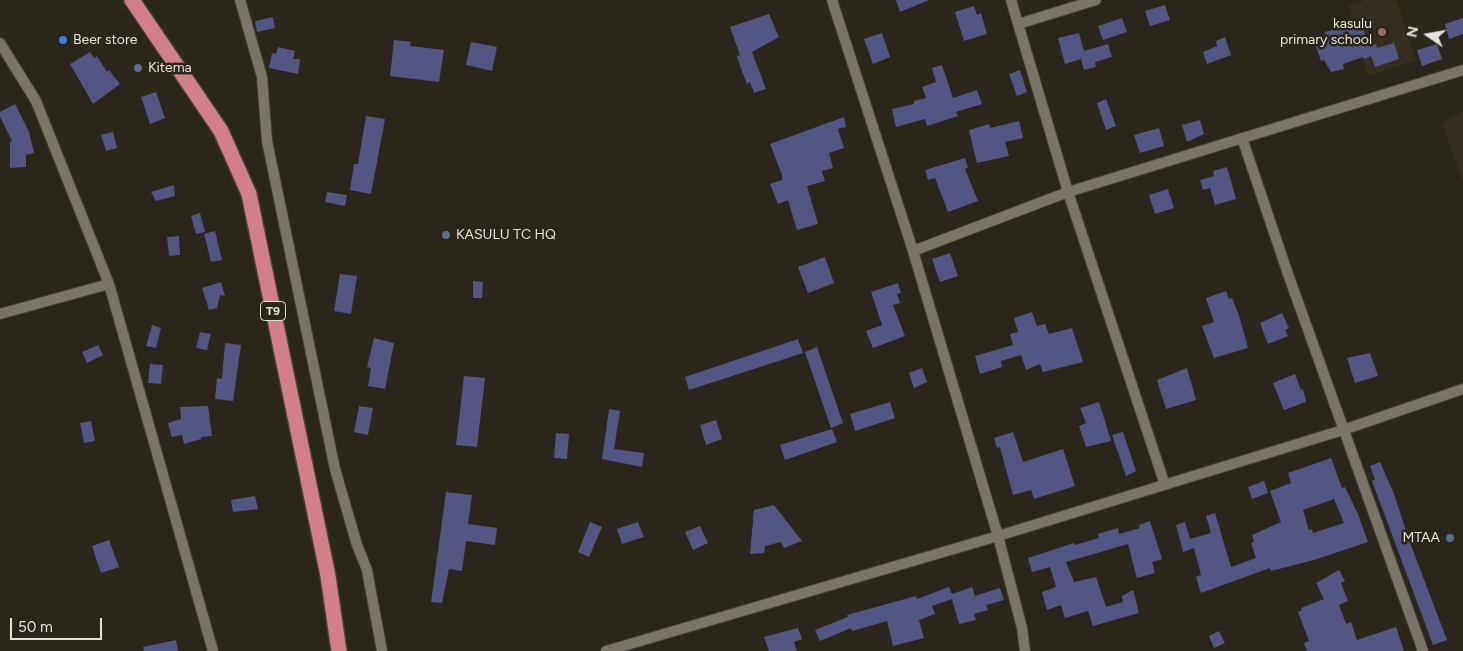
<!DOCTYPE html>
<html>
<head>
<meta charset="utf-8">
<style>
  body { margin:0 }
  #map { position:relative; width:1463px; height:651px; overflow:hidden; background:#2b261c; font-family:Figtree,sans-serif }
  canvas { display:block }
  .north { position:absolute; left:1403px; top:10px; width:50px; height:50px; -webkit-text-stroke:4px #2b261c; paint-order:stroke; rotate:282deg; font-size:14px; font-weight:700; line-height:20px; text-align:center; color:#e5e2db }
  .north::after { content:''; display:block; margin:auto; width:18px; height:22px; background:#e5e2db; clip-path:polygon(50% 0,100% 100%,50% 72%,0 100%) }
  .scale { position:absolute; left:10px; top:618px; width:92px; height:22px; box-sizing:border-box; border:2px solid #e5e2db; border-top:0; padding-left:6px; font-size:15px; line-height:18px; white-space:nowrap; color:#e5e2db; -webkit-text-stroke:4px #2b261c; paint-order:stroke }
</style>
</head>
<body>
<div id="map">
<canvas width="1463" height="651"></canvas>
<div class="north">N</div>
<div class="scale">50 m</div>
</div>
<script>
const g = document.querySelector('canvas').getContext('2d');
g.lineJoin = 'round';
function paint(path, color) { g.fillStyle = color; g.fill(path, 'evenodd'); }
const shape = rows => new Path2D(rows.map(r => 'M' + r).join(''));
function trace(path, color, width, dash) { g.strokeStyle = color; g.lineWidth = width; g.lineCap = dash ? 'butt' : 'round'; g.setLineDash(dash || []); g.stroke(path); }
function write(font, color, halo, rows, align = 'center') {
  g.font = font + ' Figtree,sans-serif'; g.lineWidth = 5; g.setLineDash([]); g.textBaseline = 'middle'; g.strokeStyle = halo; g.fillStyle = color; for (const [text, x, y, turn = 0] of rows) {
    g.save(); g.translate(x, y); g.rotate((+turn || 0) * Math.PI / 180); g.textAlign = isNaN(turn) ? turn : align; if (halo) g.strokeText(text, 0, 0); g.fillText(text, 0, 0); g.restore();
  }
}
paint(shape([
  [1365,0,1397,0,1415,60,1368,76,1349,5],
  [1463,111,1463,182,1442,123]
]), '#352e1d');
paint(shape([
  [896,0,929,0,900,12],
  [1165,5,1170,20,1150,26,1145,11],
  [974,6,977,15,981,13,987,34,964,41,955,12],
  [769,14,779,37,752,52,766,89,754,93,750,82,747,84,740,66,737,56,740,55,730,27],
  [273,17,275,28,257,32,255,21],
  [1122,18,1127,32,1103,40,1098,26],
  [1463,18,1463,34,1449,39,1445,24],
  [1361,21,1368,45,1376,44,1377,48,1394,43,1399,59,1375,67,1371,56,1364,59,1363,57,1343,64,1344,69,1331,72,1324,60,1321,61,1314,41,1326,36,1325,32],
  [882,33,890,57,873,64,864,39],
  [1079,33,1084,51,1108,44,1112,57,1095,62,1096,67,1084,70,1081,59,1065,64,1058,38],
  [1225,37,1231,55,1207,64,1203,52,1217,46,1216,41],
  [394,40,411,42,410,46,444,50,439,82,390,76],
  [471,42,497,47,492,71,466,65],
  [1437,44,1442,59,1422,66,1417,50],
  [278,47,295,51,293,59,300,59,298,74,269,68,272,53,276,54],
  [90,52,94,58,97,56,107,72,109,70,120,84,93,104,70,64],
  [942,65,953,98,977,90,982,104,956,112,958,116,927,126,925,119,896,127,892,109,914,104,914,101,926,98,922,87,936,82,932,68],
  [1020,70,1027,92,1017,96,1009,74],
  [156,92,165,118,150,124,141,97],
  [1106,99,1116,126,1106,130,1097,103],
  [15,104,29,132,34,153,26,155,26,167,10,168,10,142,12,141,0,117,0,112],
  [366,116,385,119,371,194,350,190,354,164,358,164],
  [844,117,846,127,838,129,844,148,829,153,833,168,822,171,825,181,807,186,818,224,797,230,788,200,778,204,770,184,782,180,782,175,770,144],
  [1200,120,1204,134,1187,142,1182,125],
  [1019,121,1023,138,1005,142,1009,156,977,163,969,130,989,124,990,128],
  [1159,128,1164,146,1140,153,1134,135],
  [113,132,117,148,106,151,101,135],
  [965,158,968,168,965,169,978,201,948,212,935,178,928,180,925,170],
  [1227,167,1236,199,1215,205,1210,188,1203,190,1200,180,1214,176,1213,171],
  [174,185,175,196,156,201,151,192],
  [1168,189,1174,208,1155,214,1149,195],
  [327,192,347,195,345,206,325,202],
  [200,213,205,232,196,234,191,216],
  [215,231,222,260,211,262,204,234],
  [179,236,180,255,169,256,167,237],
  [950,253,958,276,940,282,932,259],
  [825,257,834,283,808,293,798,267],
  [340,274,357,276,351,314,334,311],
  [473,281,483,282,482,298,473,298],
  [221,282,225,296,220,295,217,308,209,310,202,288],
  [898,283,901,293,897,294,900,303,893,305,905,336,873,348,866,331,882,325,871,292],
  [1226,291,1229,299,1232,298,1239,315,1248,348,1214,358,1202,326,1214,322,1206,298],
  [1032,312,1037,326,1045,324,1049,334,1072,328,1083,362,1043,372,1040,364,1026,370,1021,355,1001,361,1002,367,980,374,975,356,1013,345,1010,334,1018,332,1014,318],
  [1282,313,1289,328,1285,330,1288,336,1268,344,1260,323],
  [152,325,161,328,156,348,146,346],
  [200,332,211,334,207,350,196,348],
  [374,338,394,343,385,389,368,386,371,368,367,367],
  [798,339,803,353,689,390,685,377],
  [225,343,241,345,233,401,215,399,217,378,222,379],
  [98,345,103,355,87,363,82,352],
  [817,347,843,423,831,428,805,352],
  [1370,353,1378,376,1355,383,1347,358],
  [150,364,163,365,161,384,148,383],
  [922,368,927,382,914,388,909,373],
  [1187,368,1196,400,1166,409,1157,380],
  [1295,374,1301,390,1303,389,1306,402,1284,410,1273,383],
  [464,376,485,378,477,447,456,445],
  [890,402,895,418,855,431,850,414],
  [1099,402,1111,441,1086,447,1079,426,1086,423,1080,408],
  [208,406,212,436,201,437,201,439,184,444,182,435,172,437,168,423,181,419,180,407],
  [359,406,373,408,368,435,354,432],
  [609,409,620,411,614,449,644,453,642,467,602,459],
  [716,420,722,439,706,445,700,425],
  [91,421,95,441,84,443,80,423],
  [832,429,837,442,785,460,780,445],
  [1013,432,1023,462,1063,449,1075,486,1034,499,1031,490,1013,495,1000,447,997,448,994,438],
  [1123,432,1136,471,1126,476,1112,435],
  [556,433,569,434,567,459,554,458],
  [1331,458,1342,488,1345,487,1358,514,1368,542,1314,560,1271,571,1270,568,1201,593,1196,577,1201,575,1194,548,1183,552,1176,525,1185,522,1190,539,1211,533,1206,516,1215,513,1231,567,1256,558,1251,543,1254,542,1252,535,1281,522,1270,491,1291,483,1288,473],
  [1334,499,1344,523,1313,533,1312,529,1309,530,1303,510],
  [1380,462,1394,494,1409,540,1447,640,1433,645,1372,481,1375,479,1370,466],
  [1264,481,1268,493,1252,499,1248,487],
  [446,492,472,495,468,524,497,528,495,545,466,541,462,571,449,569,442,603,431,602],
  [255,496,258,509,233,512,231,500],
  [774,505,802,541,784,548,781,542,765,546,764,553,750,554,754,510],
  [1150,521,1162,559,1152,562,1155,573,1137,578,1128,544,1066,562,1074,582,1096,577,1106,607,1123,602,1122,596,1133,590,1139,613,1093,626,1088,611,1065,618,1061,605,1047,610,1042,592,1056,587,1050,567,1032,572,1028,558,1074,543,1075,545,1099,538,1098,534,1118,528,1119,534,1140,528,1139,525],
  [590,522,602,527,589,557,578,552],
  [638,522,644,537,622,544,617,529],
  [700,526,708,543,693,550,685,532],
  [109,540,119,567,101,573,92,546],
  [1339,570,1345,581,1341,583,1348,601,1339,605,1346,624,1351,622,1357,640,1396,627,1404,651,1307,651,1304,643,1309,641,1298,612,1302,610,1301,608,1324,599,1316,583],
  [949,587,952,594,972,587,975,596,1000,588,1004,600,986,605,988,610,974,614,976,620,959,624,952,599,932,606,935,614,919,620,924,638,893,646,887,621,852,631,851,628,820,641,815,630,848,617,847,615,916,596,917,599],
  [798,628,802,639,794,642,797,651,769,651,764,637],
  [1219,631,1225,643,1214,648,1209,636],
  [176,640,178,651,144,651,143,647]
]), '#535583');
const street = shape([
  [240,0,262,77,267,141,335,469,357,545,367,570,382,651],
  [832,0,913,251,998,536,1022,628,1025,651],
  [1011,0,1068,192,1165,485],
  [1018,24,1096,0],
  [0,43,36,101,109,284,213,651],
  [1242,138,1288,274,1423,651],
  [913,251,1068,192,1463,70],
  [0,314,109,284],
  [606,651,998,536,1343,430,1463,389]
]);
const highway = shape([
  [132,0,221,131,249,194,328,576,339,651]
]);
trace(street, '#454239', 12);
trace(highway, '#454239', 18);
trace(street, '#7a7568', 10);
trace(highway, '#d27f87', 15);
for (const [x, y, r, color] of [
  [1382,32,5,"#8d6e63"],
  [63,40,5,"#3f7fe0"],
  [138,68,5,"#5c6f8a"],
  [446,235,5,"#5c6f8a"],
  [1450,538,5,"#5c6f8a"]
]) { const dot = new Path2D(); dot.arc(x, y, r, 0, 2 * Math.PI); g.fillStyle = color; g.fill(dot); trace(dot, '#2b261c', 2); }
for (const [x, y, w] of [
  [273,311,25]
]) { const box = new Path2D(); box.roundRect(x - w / 2, y - 9.5, w, 19, 4); g.fillStyle = '#2b261c'; g.fill(box); trace(box, '#e5e2db', 1); }
write('bold 12px', '#e5e2db', null, [
  ["T9",273,311]
]);
write('14px', '#e5e2db', '#2b261c', [
  ["kasulu",1372,24,"right"],
  ["primary school",1372,40,"right"],
  ["Beer store",73,40],
  ["Kitema",148,68],
  ["KASULU TC HQ",456,235],
  ["MTAA",1440,538,"right"]
], 'left');
</script>
</body>
</html>
